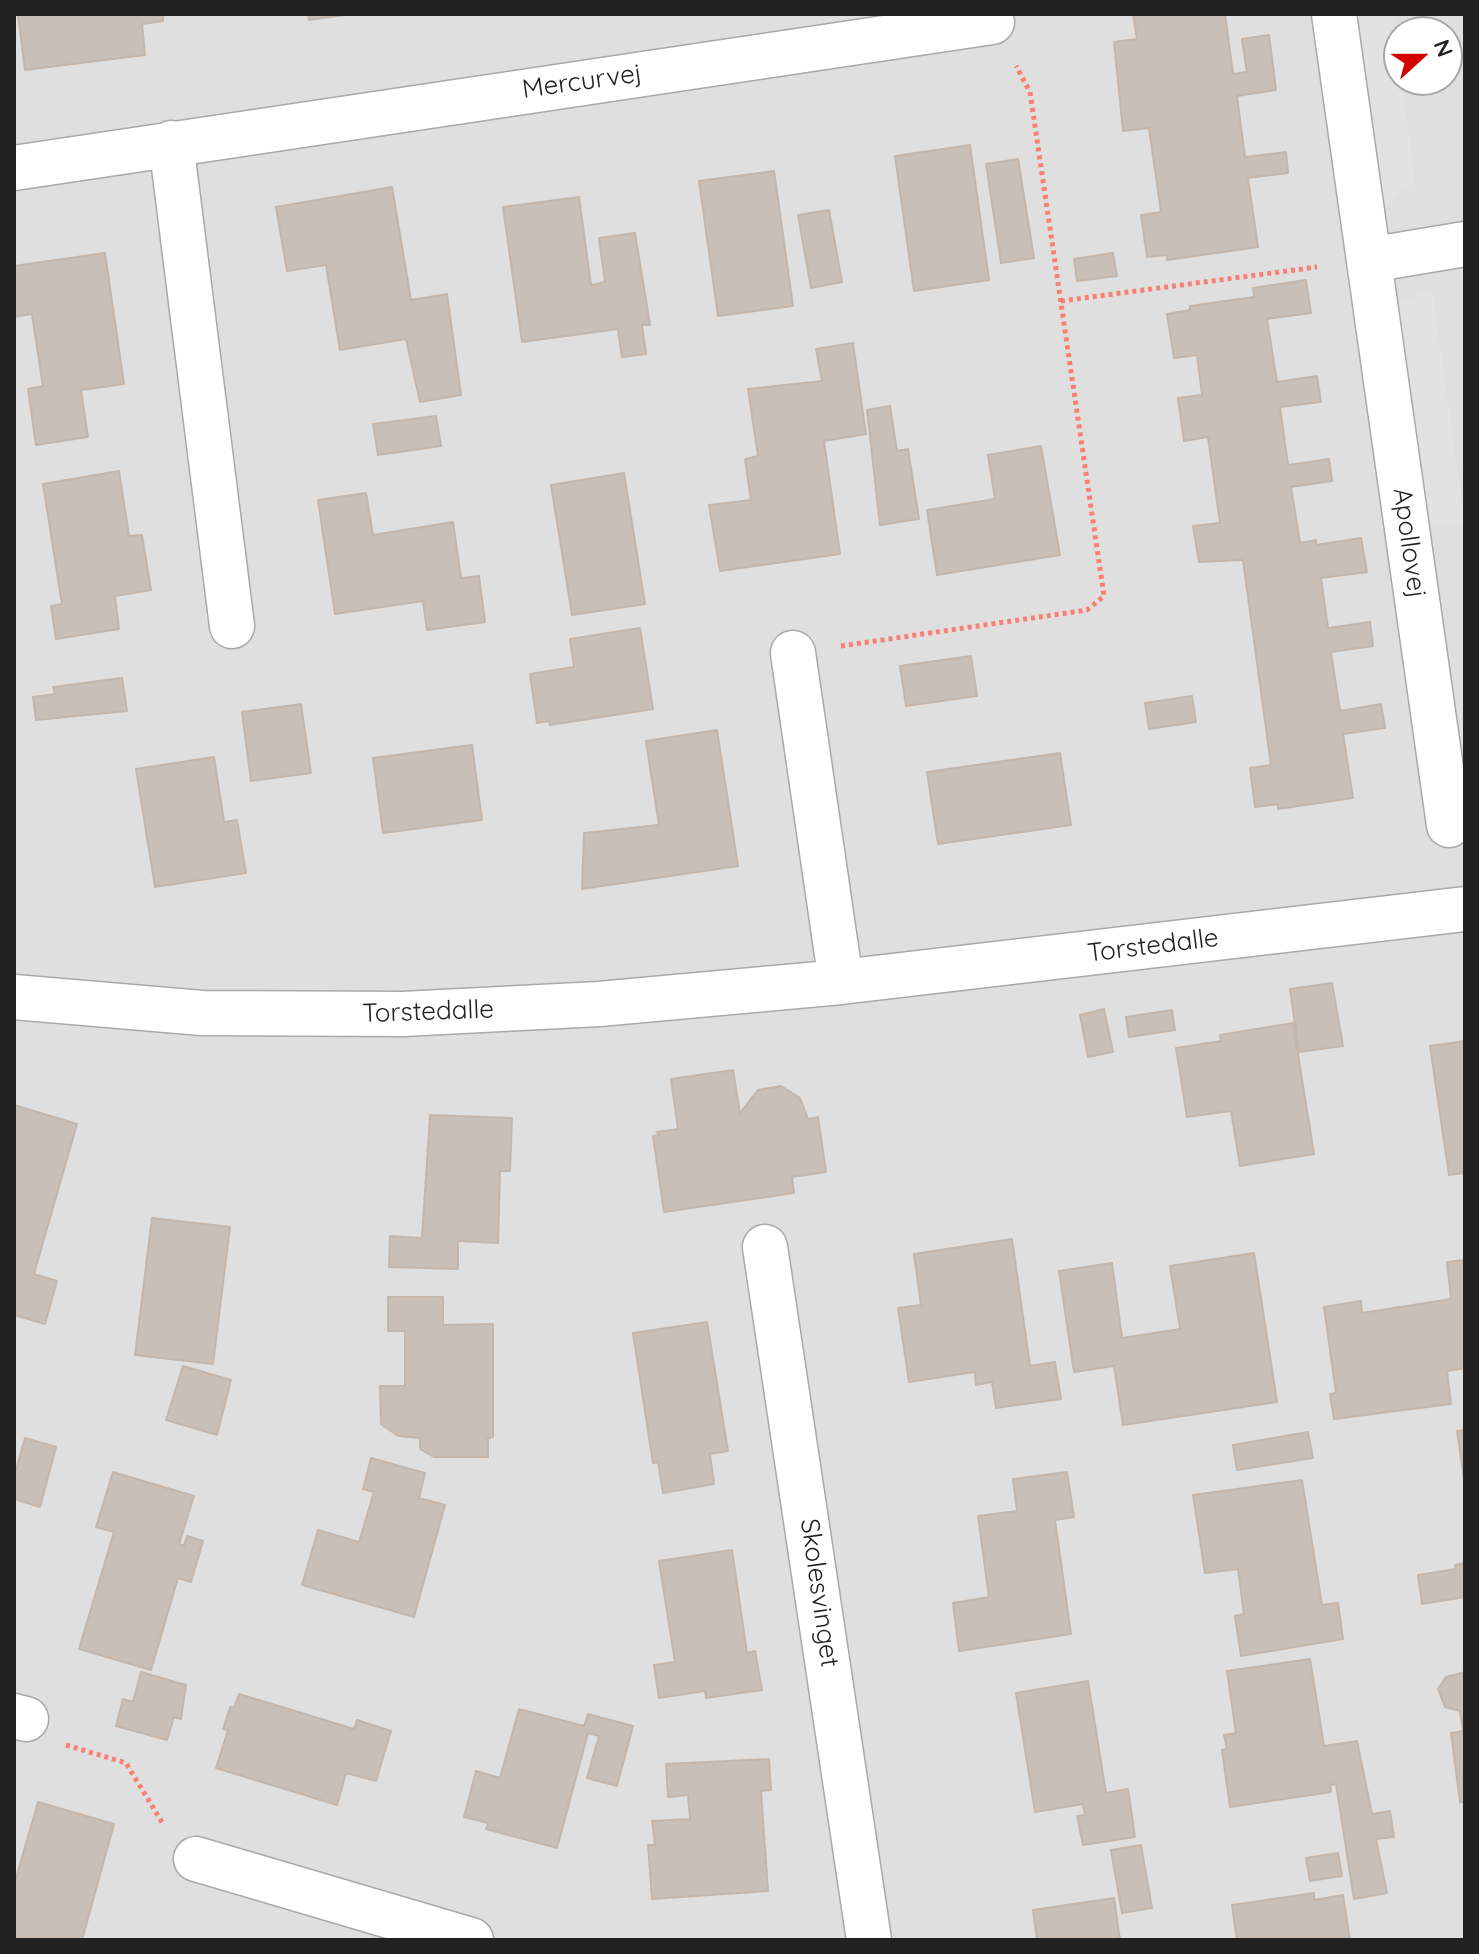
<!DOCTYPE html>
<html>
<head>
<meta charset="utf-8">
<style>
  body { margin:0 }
  #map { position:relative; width:1479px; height:1954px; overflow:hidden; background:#f2efe9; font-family:Quicksand,sans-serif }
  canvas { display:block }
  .frame { position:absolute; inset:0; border:16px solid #222; pointer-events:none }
  .north { position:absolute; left:1383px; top:16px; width:80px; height:80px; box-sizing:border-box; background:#fff; border:2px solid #a7a7a7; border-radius:50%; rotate:69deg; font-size:22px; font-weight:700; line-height:32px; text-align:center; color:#222 }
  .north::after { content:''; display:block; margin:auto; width:28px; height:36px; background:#d40000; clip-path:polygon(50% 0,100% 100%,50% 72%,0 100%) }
</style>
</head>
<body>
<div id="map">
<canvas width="1479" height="1954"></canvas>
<div class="frame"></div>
<div class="north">N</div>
</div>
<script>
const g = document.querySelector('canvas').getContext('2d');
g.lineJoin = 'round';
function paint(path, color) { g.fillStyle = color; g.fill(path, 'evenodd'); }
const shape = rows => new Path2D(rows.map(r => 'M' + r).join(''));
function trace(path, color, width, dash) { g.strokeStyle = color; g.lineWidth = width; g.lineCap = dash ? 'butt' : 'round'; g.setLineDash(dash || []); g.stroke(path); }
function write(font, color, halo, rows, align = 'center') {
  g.font = font + ' Quicksand,sans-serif'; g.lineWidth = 6; g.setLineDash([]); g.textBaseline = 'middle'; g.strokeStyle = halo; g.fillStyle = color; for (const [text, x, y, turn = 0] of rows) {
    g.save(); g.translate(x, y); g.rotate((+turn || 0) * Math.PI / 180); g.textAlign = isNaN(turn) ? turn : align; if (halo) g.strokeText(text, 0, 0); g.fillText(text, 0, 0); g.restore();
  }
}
paint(shape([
  [14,14,1465,14,1465,1940,14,1940],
  [1399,32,1447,32,1447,80,1399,80]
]), '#e0dfdf');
paint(shape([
  [1358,14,1392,14,1415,182,1380,212,1352,18],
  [1432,290,1465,524,1425,528,1392,306]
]), '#e2e2e2');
const building = shape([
  [18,14,163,14,163,21,142,24,145,55,25,70,18,14],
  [308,14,352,14,309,20,308,14],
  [1133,14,1225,14,1233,74,1247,72,1242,39,1269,35,1276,90,1237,96,1245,157,1286,152,1288,173,1248,178,1258,247,1167,260,1167,255,1147,257,1141,215,1161,212,1149,128,1123,131,1114,42,1137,39,1133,14],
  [970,145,989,280,914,291,895,156,970,145],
  [1018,159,1034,258,1001,263,986,164,1018,159],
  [774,171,793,306,718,316,699,181,774,171],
  [392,187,411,300,447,294,461,395,420,402,406,339,340,350,326,265,287,271,276,207,392,187],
  [579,197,591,285,605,282,599,238,635,233,650,325,642,325,646,354,622,357,618,329,522,342,503,207,579,197],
  [829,210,842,282,811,288,798,215,829,210],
  [105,253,124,384,81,390,88,437,36,445,28,389,43,386,32,314,14,317,14,266,105,253],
  [1113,253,1117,276,1077,281,1074,259,1113,253],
  [1306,280,1311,313,1267,319,1277,382,1317,376,1321,402,1280,407,1288,465,1329,459,1332,481,1291,487,1300,543,1316,540,1316,545,1361,538,1367,572,1321,578,1328,628,1370,622,1373,646,1331,652,1340,711,1381,704,1385,728,1343,734,1353,798,1278,809,1278,804,1255,807,1250,768,1271,765,1243,560,1199,562,1193,526,1220,523,1208,437,1184,441,1178,398,1202,395,1197,355,1174,358,1167,314,1190,310,1190,306,1254,297,1253,288,1306,280],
  [853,343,866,434,824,441,840,554,720,571,709,505,751,500,745,459,758,456,748,389,822,381,816,349,853,343],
  [890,406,897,451,908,449,919,519,880,525,867,410,890,406],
  [436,416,441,446,378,455,373,424,436,416],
  [1041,446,1060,555,937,575,927,510,995,499,988,455,1041,446],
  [119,471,129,536,142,535,151,590,115,596,119,629,56,639,51,606,62,604,43,484,119,471],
  [624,473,645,604,572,615,551,485,624,473],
  [366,493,373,535,453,522,461,578,479,576,485,622,427,630,423,601,335,614,318,500,366,493],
  [640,628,653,709,550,725,549,721,537,723,530,674,574,667,570,639,640,628],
  [971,656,977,696,906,706,900,666,971,656],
  [122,678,127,711,36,720,33,697,55,694,53,687,122,678],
  [1192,696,1196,722,1149,729,1145,703,1192,696],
  [301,704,311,773,251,781,242,712,301,704],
  [717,730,738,866,582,889,584,833,659,825,646,741,717,730],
  [472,745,482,820,383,833,373,758,472,745],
  [1060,753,1071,825,938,844,927,772,1060,753],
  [214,757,224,822,237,820,246,873,155,887,136,769,214,757],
  [1332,983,1343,1046,1299,1052,1290,989,1332,983],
  [1104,1009,1113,1052,1088,1057,1080,1015,1104,1009],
  [1172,1010,1175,1030,1129,1037,1126,1017,1172,1010],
  [1293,1023,1314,1154,1240,1166,1231,1111,1187,1117,1176,1048,1221,1041,1220,1035,1293,1023],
  [1465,1041,1465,1173,1449,1175,1430,1046,1465,1041],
  [733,1070,740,1113,758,1090,781,1086,800,1098,808,1119,818,1117,826,1172,792,1177,794,1193,664,1212,653,1136,659,1135,657,1132,678,1129,671,1079,733,1070],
  [14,1105,77,1124,34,1274,57,1281,45,1324,14,1315,14,1105],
  [430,1115,512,1118,510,1171,500,1171,498,1243,458,1241,458,1269,389,1267,390,1236,422,1238,430,1115],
  [152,1218,230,1227,213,1364,135,1355,152,1218],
  [1012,1239,1030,1366,1055,1362,1061,1399,996,1408,992,1382,976,1385,975,1372,909,1382,898,1308,921,1305,914,1254,1012,1239],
  [1254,1253,1277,1402,1123,1425,1114,1366,1074,1372,1059,1271,1112,1263,1122,1338,1180,1329,1170,1266,1254,1253],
  [1465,1260,1465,1368,1447,1371,1451,1404,1334,1419,1330,1394,1336,1393,1324,1307,1361,1301,1362,1313,1451,1299,1447,1262,1465,1260],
  [388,1297,443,1297,443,1325,493,1324,493,1437,488,1438,488,1457,434,1457,420,1449,420,1438,398,1436,381,1424,380,1386,405,1386,405,1331,388,1331,388,1297],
  [707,1322,728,1451,710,1454,714,1484,663,1493,658,1462,653,1463,633,1333,707,1322],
  [183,1366,231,1380,217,1435,166,1420,183,1366],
  [1465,1430,1465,1485,1457,1431,1465,1430],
  [1308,1432,1313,1458,1237,1470,1233,1445,1308,1432],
  [25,1438,56,1447,40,1507,14,1499,14,1477,25,1438],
  [371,1458,425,1473,419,1498,445,1505,414,1617,302,1585,318,1530,359,1542,374,1492,363,1489,371,1458],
  [113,1472,194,1496,179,1544,184,1546,187,1536,203,1541,191,1582,178,1578,151,1670,79,1649,114,1532,96,1527,113,1472],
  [1067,1472,1074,1517,1055,1520,1071,1634,959,1651,953,1603,989,1597,978,1516,1017,1511,1013,1479,1067,1472],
  [1302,1480,1322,1605,1338,1603,1343,1639,1241,1656,1235,1616,1244,1614,1238,1569,1205,1573,1193,1495,1302,1480],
  [732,1550,747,1653,755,1651,762,1690,706,1698,705,1691,659,1698,654,1665,675,1662,659,1561,732,1550],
  [1465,1563,1465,1597,1422,1604,1418,1575,1456,1569,1455,1565,1465,1563],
  [1310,1659,1324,1746,1357,1741,1372,1814,1390,1811,1394,1837,1376,1839,1387,1893,1354,1899,1336,1784,1330,1785,1331,1792,1230,1807,1222,1750,1227,1749,1224,1735,1236,1733,1227,1671,1310,1659],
  [141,1672,186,1685,181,1719,174,1717,167,1740,116,1726,123,1699,133,1702,141,1672],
  [1465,1672,1465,1802,1460,1802,1451,1733,1463,1731,1460,1711,1445,1707,1438,1689,1446,1677,1465,1672],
  [1088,1681,1106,1793,1128,1789,1135,1837,1083,1845,1077,1816,1085,1815,1083,1804,1035,1812,1016,1693,1088,1681],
  [239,1694,354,1729,357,1720,391,1731,376,1781,346,1773,337,1805,216,1768,228,1730,223,1729,230,1707,234,1708,239,1694],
  [519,1709,584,1726,588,1714,633,1726,617,1786,587,1778,599,1736,588,1733,557,1848,486,1829,488,1823,464,1817,476,1771,500,1778,519,1709],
  [769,1759,771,1790,761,1791,768,1891,652,1899,648,1845,655,1845,652,1821,690,1819,688,1795,668,1797,666,1764,769,1759],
  [38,1802,114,1824,82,1940,14,1940,14,1885,38,1802],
  [1141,1845,1152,1908,1122,1913,1111,1850,1141,1845],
  [1338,1853,1342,1876,1310,1881,1306,1858,1338,1853],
  [1314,1893,1314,1900,1343,1895,1350,1940,1237,1940,1232,1905,1314,1893],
  [1114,1898,1120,1940,1037,1940,1033,1910,1114,1898]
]);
paint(building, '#c7bfb8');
trace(building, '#c4b6ab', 2);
const street = shape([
  [1334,14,1449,825],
  [171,143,232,626],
  [14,168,992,22],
  [1369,260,1465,244],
  [793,653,841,982],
  [14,997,202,1013,403,1014,599,1004,841,982,1465,909],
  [765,1247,869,1940],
  [14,1716,26,1719],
  [196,1859,471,1940]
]);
trace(street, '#a9a9a9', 47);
trace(shape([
  [1061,301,1317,267],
  [841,646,1087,610,1104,596,1030,92,1016,66],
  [66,1745,126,1763,163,1824]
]), '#fa8072', 5, [4, 4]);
trace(street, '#fff', 44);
write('26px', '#222', '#fff', [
  ["Mercurvej",582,82,-8],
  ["Apollovej",1409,543,82],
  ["Torstedalle",1153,946,-7],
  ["Torstedalle",428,1012,-2],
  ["Skolesvinget",819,1593,82]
]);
</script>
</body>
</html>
